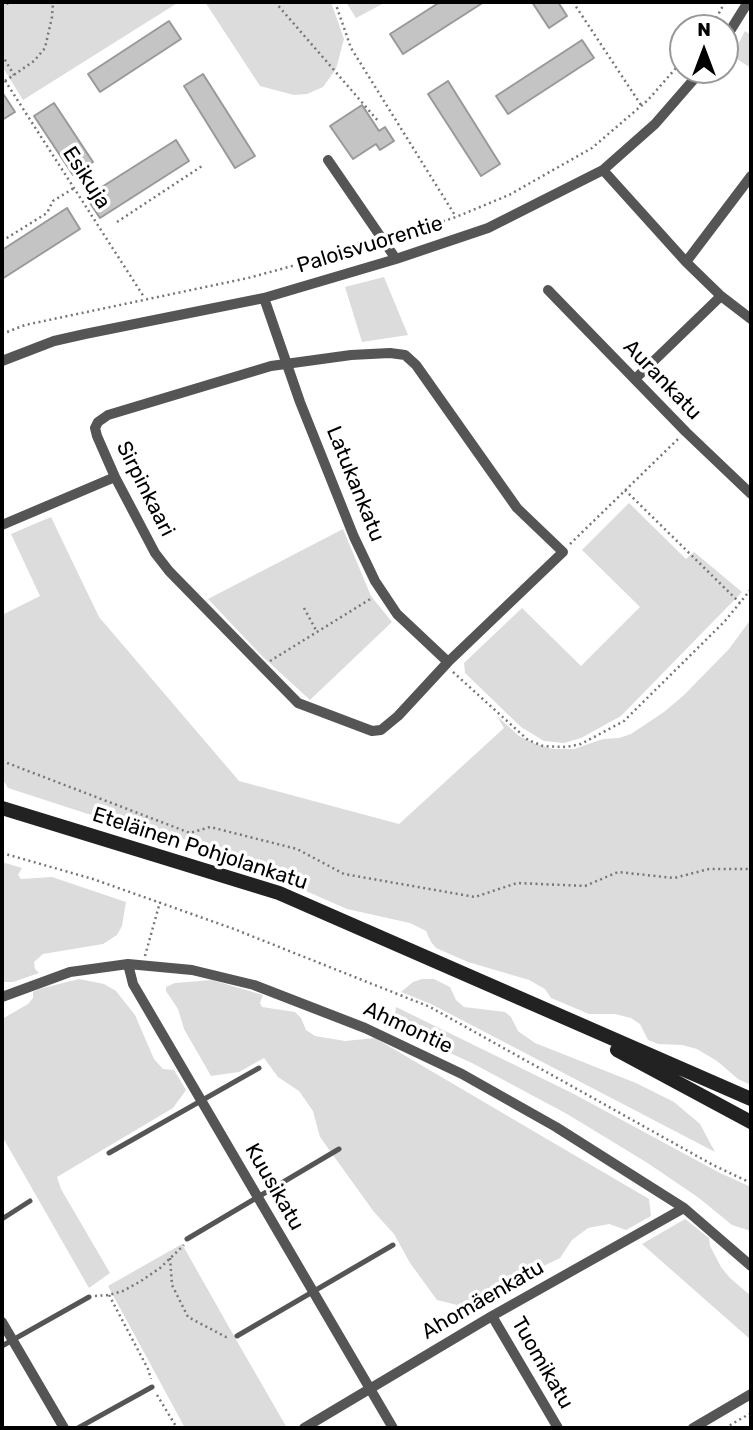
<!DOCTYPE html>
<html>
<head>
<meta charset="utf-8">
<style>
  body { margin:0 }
  #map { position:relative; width:753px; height:1430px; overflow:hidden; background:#fff; font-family:Rubik,sans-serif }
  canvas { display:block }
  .frame { position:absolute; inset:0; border:4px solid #000; pointer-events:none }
  .north { position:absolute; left:669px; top:14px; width:70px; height:70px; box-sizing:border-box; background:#fff; border:2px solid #999; border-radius:50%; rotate:0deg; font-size:19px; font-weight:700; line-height:28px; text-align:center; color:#000 }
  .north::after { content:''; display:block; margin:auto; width:24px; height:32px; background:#000; clip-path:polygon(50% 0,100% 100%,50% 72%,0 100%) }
</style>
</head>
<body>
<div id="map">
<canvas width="753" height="1430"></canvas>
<div class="frame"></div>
<div class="north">N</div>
</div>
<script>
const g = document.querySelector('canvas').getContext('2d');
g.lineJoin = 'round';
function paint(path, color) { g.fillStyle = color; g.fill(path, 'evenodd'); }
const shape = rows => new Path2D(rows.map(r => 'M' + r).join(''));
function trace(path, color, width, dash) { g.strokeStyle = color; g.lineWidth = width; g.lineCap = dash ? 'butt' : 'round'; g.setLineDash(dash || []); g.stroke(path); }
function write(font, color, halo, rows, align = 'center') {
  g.font = font + ' Rubik,sans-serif'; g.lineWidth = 7; g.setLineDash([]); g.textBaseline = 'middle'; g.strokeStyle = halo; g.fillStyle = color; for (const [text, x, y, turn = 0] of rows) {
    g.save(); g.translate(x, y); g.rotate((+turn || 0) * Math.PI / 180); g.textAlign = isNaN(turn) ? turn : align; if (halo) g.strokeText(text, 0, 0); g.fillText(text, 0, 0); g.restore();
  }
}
paint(shape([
  [2,2,179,2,23,100,2,66],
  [205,2,331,2,344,39,336,69,323,87,307,94,294,95,260,86],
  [346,2,386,2,356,18],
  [745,31,751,35,751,68,732,56],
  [384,277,408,335,362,342,345,287],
  [629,503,686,559,694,552,742,592,621,716,581,738,564,743,544,741,521,727,465,673,464,663,522,608,581,666,640,607,582,550],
  [51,517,99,617,239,781,399,824,504,728,497,716,519,736,536,744,553,749,574,749,603,739,619,738,631,734,664,712,684,695,729,649,751,619,751,1085,738,1079,717,1061,697,1049,682,1045,658,1044,648,1040,640,1024,631,1018,615,1014,589,1014,551,998,545,989,529,980,468,962,436,948,431,942,426,931,410,923,347,909,283,881,215,857,191,842,162,830,88,814,8,788,2,778,2,615,40,596,11,534],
  [343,529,371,596,392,622,310,700,262,656,208,599],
  [2,862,22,868,18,875,21,879,52,877,126,902,122,926,117,935,103,944,43,954,34,962,35,969,39,973,13,982,2,982],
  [79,979,104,984,116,991,135,1015,154,1059,163,1069,174,1070,186,1090,173,1108,57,1177,61,1189,110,1273,89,1288,2,1136,2,1019,28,1004,33,998,33,992,39,989],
  [422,979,434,979,450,987,456,1000,464,1007,505,1012,511,1017,518,1031,535,1043,636,1083,674,1102,700,1124,715,1152,431,1004,401,992,413,982],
  [212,980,263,995,260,1003,262,1007,295,1012,301,1018,306,1030,315,1036,345,1041,375,1038,649,1199,651,1216,626,1230,609,1224,588,1228,572,1240,560,1258,461,1306,437,1300,410,1263,394,1234,374,1212,320,1137,313,1111,299,1091,278,1077,264,1058,239,1072,211,1076,184,1029,178,1009,166,991,166,987,175,983],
  [396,1007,572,1093,720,1173,751,1187,751,1231,732,1225,699,1198,646,1162,567,1114,472,1063,393,1027],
  [685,1219,709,1238,710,1246,721,1267,730,1278,751,1296,751,1340,642,1244],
  [182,1244,238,1343,287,1428,185,1428,108,1286]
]), '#dcdcdc');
const building = shape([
  [440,2,484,2,403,54,390,34,440,2],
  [532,2,558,2,567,16,549,28,532,2],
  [169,21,181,39,100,92,88,74,169,21],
  [582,40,594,58,508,114,496,96,582,40],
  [203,74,255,156,235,168,184,86,203,74],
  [448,81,500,164,481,176,428,94,448,81],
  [2,92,15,112,2,120,2,92],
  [54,103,93,162,73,175,34,116,54,103],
  [362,105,379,131,385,127,394,141,380,150,376,144,353,159,330,126,362,105],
  [176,140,189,161,100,218,86,197,176,140],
  [67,208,80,229,2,279,2,250,67,208]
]);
paint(building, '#c4c4c4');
trace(building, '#999', 2);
trace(shape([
  [275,2,379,122],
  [335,2,351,48,456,217],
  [573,2,641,105],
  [2,7,10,2],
  [711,28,725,2],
  [2,55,14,75],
  [2,76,144,297],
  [5,81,34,61,45,48,52,17,53,2],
  [117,222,202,166],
  [396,237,456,217,509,195,592,148,648,100,683,60],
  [2,241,47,213,53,201,74,188],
  [2,334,25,325,248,278,373,244],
  [625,490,740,603],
  [570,544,678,439],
  [304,608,317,632],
  [270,661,372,598],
  [453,672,528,740,543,746,566,747,581,744,624,721,725,621,751,589],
  [2,761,190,833,210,827,297,849,344,874,475,897,517,883,585,886,618,872,674,878,709,869,751,869],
  [2,853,93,879,234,929,430,1007,713,1165,751,1183],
  [145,956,160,902],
  [170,1258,172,1285,188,1317,226,1337,229,1337],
  [109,1295,148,1369,151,1379],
  [95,1296,109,1295,123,1291,141,1281,160,1268,184,1245],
  [157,1395,177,1428],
  [725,1428,751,1413]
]), '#777', 2.5, [2, 3.5]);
trace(shape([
  [109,1153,259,1068],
  [2,1219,30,1201],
  [187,1239,339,1149],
  [237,1336,393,1245],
  [2,1346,89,1297],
  [78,1428,152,1387]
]), '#555', 5);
trace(shape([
  [725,39,748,2],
  [328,160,396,259],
  [603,170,686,262,721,296,751,319],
  [686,262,751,176],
  [548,290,686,432,751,494],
  [264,298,300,402,354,537,375,581,397,614,448,662],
  [390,353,405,355,416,365,517,508,563,552,448,662,398,716,381,730,372,731,298,703,169,571,155,553,115,477,97,436,95,428,98,422,108,415,271,366,351,355,390,353],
  [2,361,54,341,85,334,264,298,396,259,488,228,603,170,655,124,702,70],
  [635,379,721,296],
  [2,525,115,477],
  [128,964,133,984,393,1428],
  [2,997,70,972,128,964,192,970,254,985,365,1028,462,1074,556,1127,684,1208,751,1266],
  [492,1316,558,1428],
  [2,1322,64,1428],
  [304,1428,492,1316,684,1208],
  [693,1428,751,1394]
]), '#555', 10);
trace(shape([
  [2,808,279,893,751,1099],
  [617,1050,751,1122]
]), '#222', 14);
write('21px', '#000', '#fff', [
  ["Esikuja",86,178,57],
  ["Paloisvuorentie",370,245,-17],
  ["Aurankatu",662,380,46],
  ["Latukankatu",355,484,68],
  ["Sirpinkaari",145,489,63],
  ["Eteläinen Pohjolankatu",200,849,18],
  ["Ahmontie",408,1028,25],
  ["Kuusikatu",274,1187,60],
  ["Ahomäenkatu",483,1300,-30],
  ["Tuomikatu",542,1363,60]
]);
</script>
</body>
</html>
